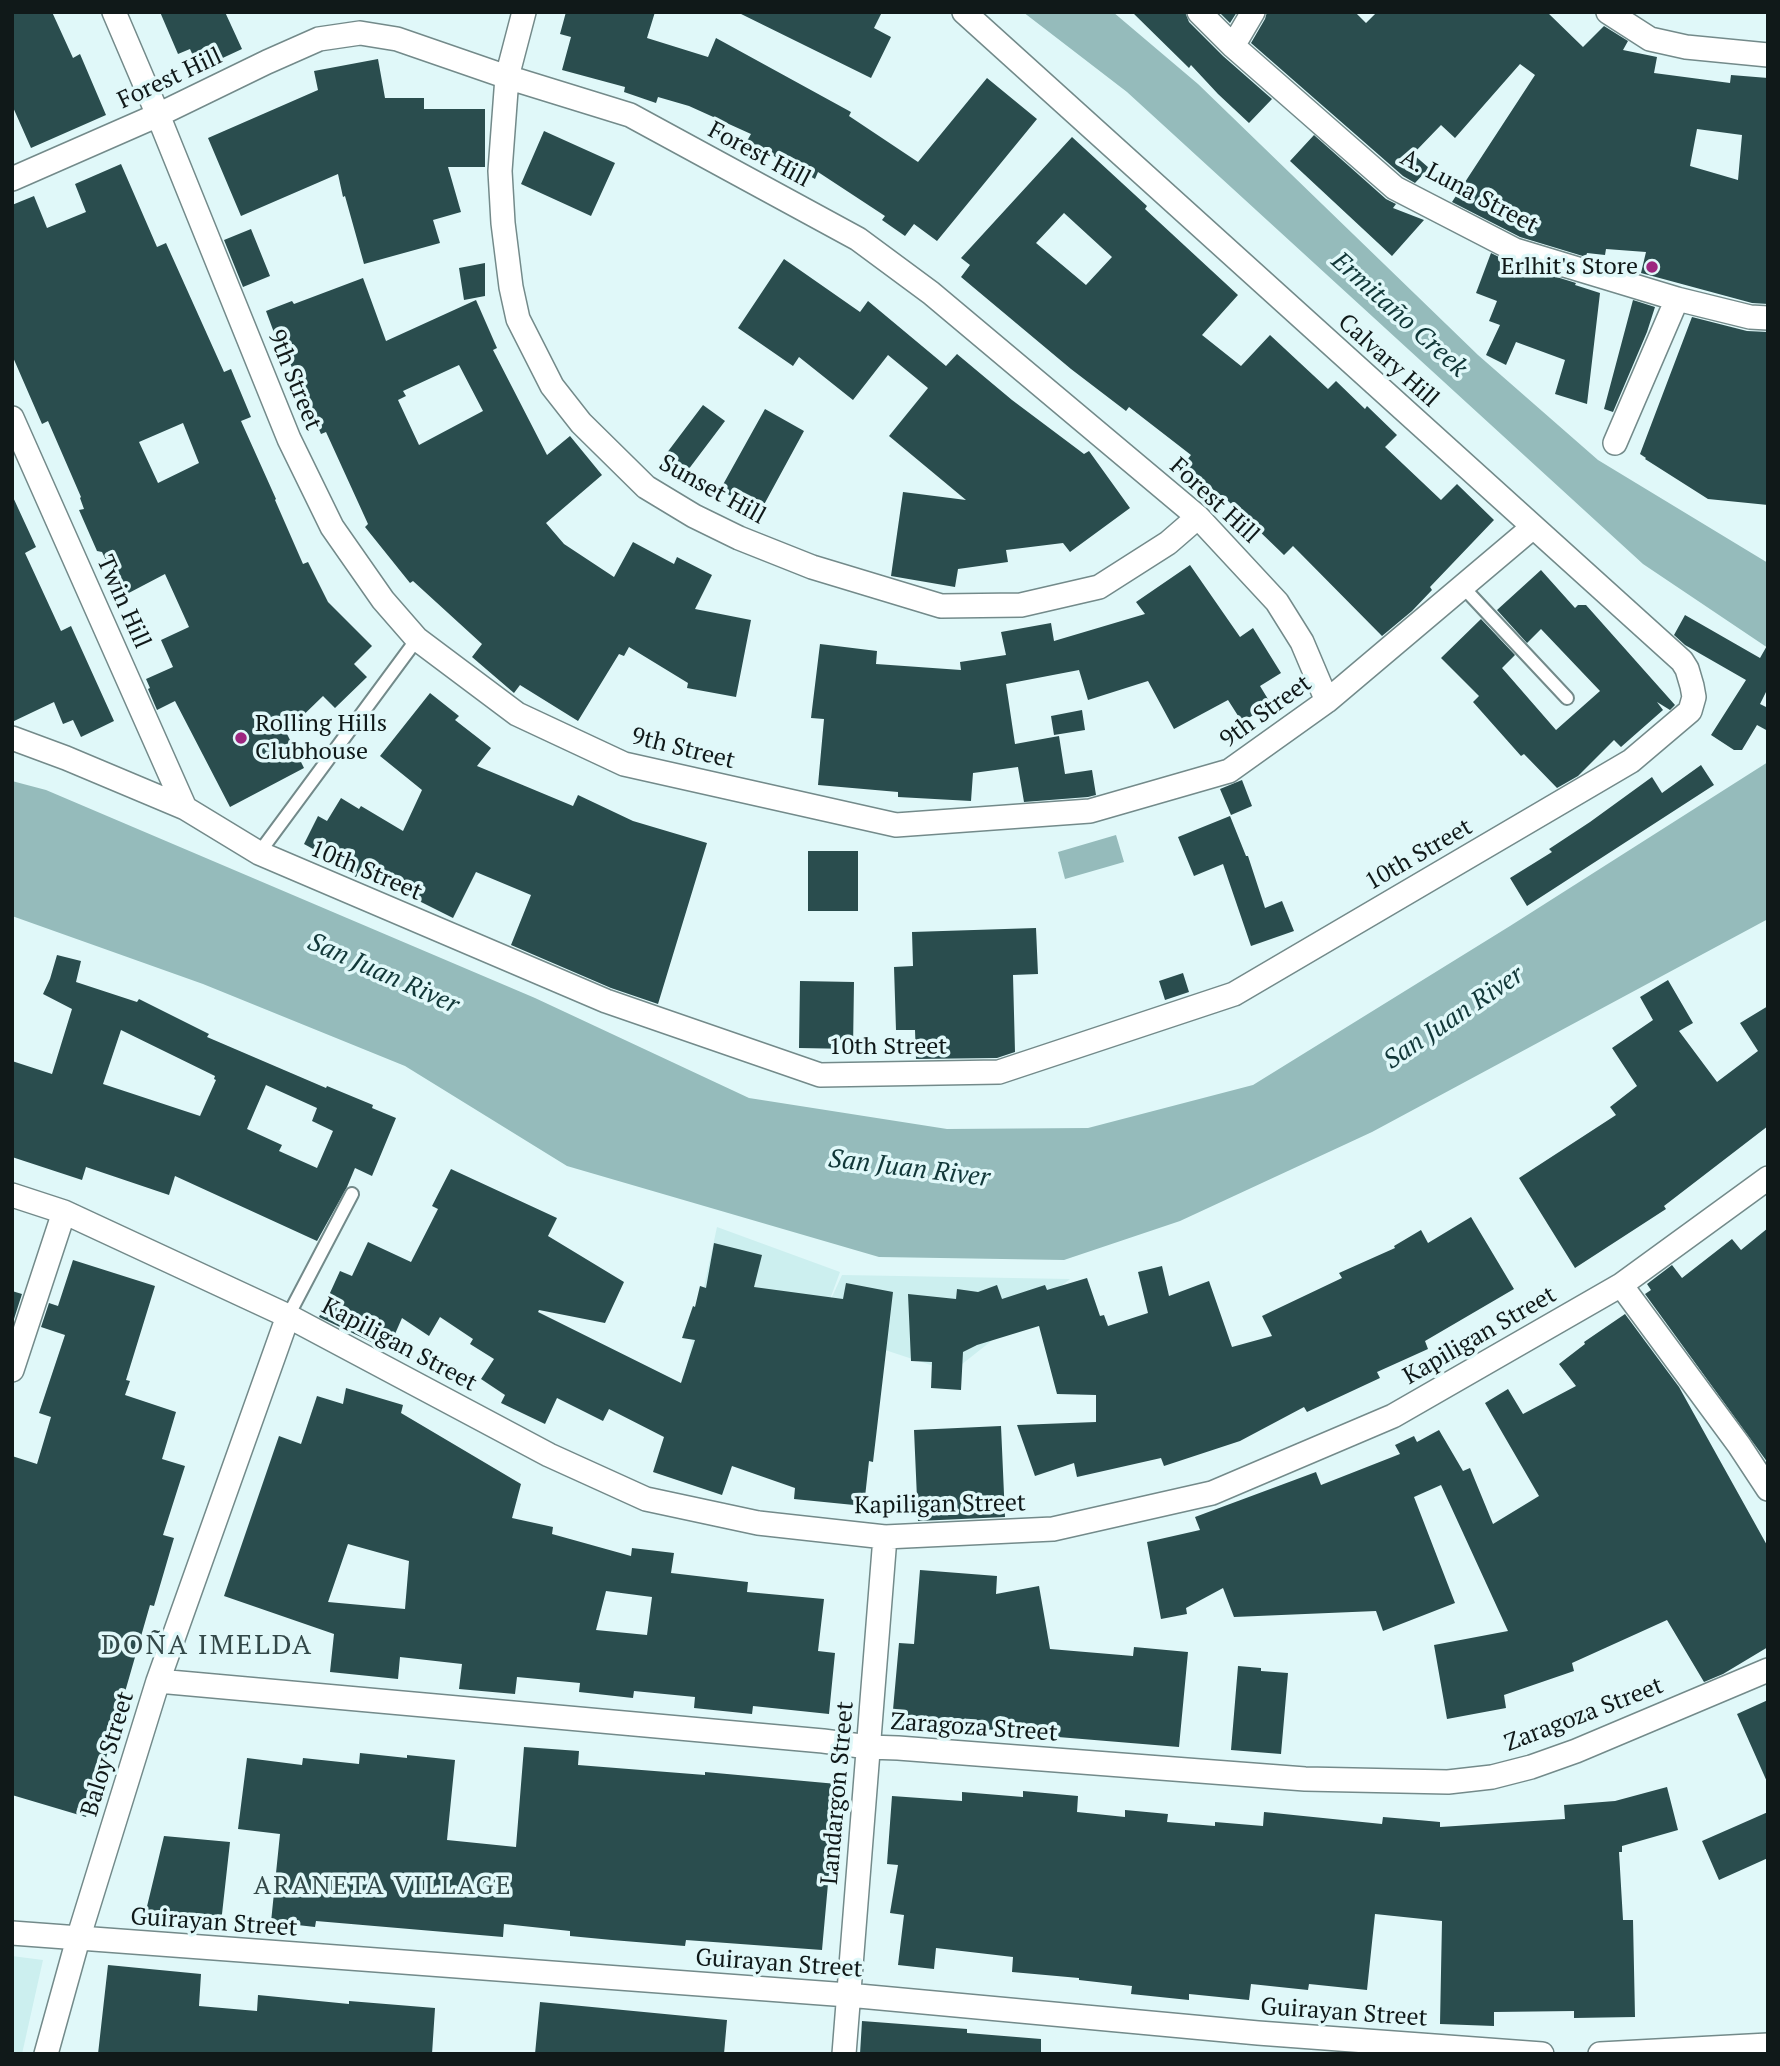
<!DOCTYPE html>
<html>
<head>
<meta charset="utf-8">
<style>
  body { margin:0 }
  #map { position:relative; width:1780px; height:2066px; overflow:hidden; background:#e0f8f9; font-family:"PT Serif",serif }
  canvas { display:block }
  .frame { position:absolute; inset:0; border:14px solid #101919; pointer-events:none }
</style>
</head>
<body>
<div id="map">
<canvas width="1780" height="2066"></canvas>
<div class="frame"></div>
</div>
<script>
const g = document.querySelector('canvas').getContext('2d');
g.lineJoin = 'round';
function paint(path, color) { g.fillStyle = color; g.fill(path, 'evenodd'); }
const shape = rows => new Path2D(rows.map(r => 'M' + r).join(''));
function trace(path, color, width, dash) { g.strokeStyle = color; g.lineWidth = width; g.lineCap = dash ? 'butt' : 'round'; g.setLineDash(dash || []); g.stroke(path); }
function write(font, color, halo, rows, align = 'center') {
  g.font = font + ' "PT Serif",serif'; g.lineWidth = 7; g.setLineDash([]); g.textBaseline = 'middle'; g.strokeStyle = halo; g.fillStyle = color; for (const [text, x, y, turn = 0] of rows) {
    g.save(); g.translate(x, y); g.rotate((+turn || 0) * Math.PI / 180); g.textAlign = isNaN(turn) ? turn : align; if (halo) g.strokeText(text, 0, 0); g.fillText(text, 0, 0); g.restore();
  }
}
paint(shape([
  [717,1227,840,1272,826,1310,842,1275,1070,1279,952,1372,818,1328,687,1365],
  [12,1956,43,1960,22,2054,12,2054]
]), '#ccefef');
paint(shape([
  [1023,12,1113,12,1198,84,1478,355,1598,460,1768,563,1768,648,1643,564,1127,92],
  [1768,762,1768,919,1372,1132,1180,1221,1064,1260,879,1257,567,1166,405,1066,203,984,12,916,12,781,46,790,535,998,749,1098,947,1129,1088,1128,1253,1085,1510,926],
  [1116,835,1124,862,1065,879,1058,852]
]), '#95bbbb');
paint(shape([
  [12,12,52,12,73,58,80,54,106,115,31,148,12,105],
  [160,12,225,12,242,49,199,69,190,49,178,54],
  [566,12,655,12,647,38,708,57,716,38,851,112,849,116,918,162,987,78,1037,119,937,241,914,224,905,236,882,220,885,216,818,172,815,179,747,141,751,134,689,106,658,97,656,103,624,92,625,87,562,70,571,37,560,34],
  [737,12,882,12,874,28,891,37,871,78],
  [1132,12,1185,12,1189,22,1223,56,1272,99,1249,123,1218,94,1191,65,1189,68],
  [1219,12,1237,12,1230,23],
  [1267,12,1355,12,1366,23,1377,12,1547,12,1583,47,1604,26,1628,41,1623,50,1657,57,1654,73,1730,83,1731,75,1768,78,1768,304,1752,303,1641,273,1646,252,1606,249,1605,255,1587,253,1586,257,1520,237,1452,202,1535,75,1520,64,1455,138,1441,125,1413,154,1429,168,1415,183,1403,176,1251,43,1265,19],
  [1697,129,1742,135,1738,180,1690,166],
  [378,59,385,98,424,98,424,109,485,109,485,167,448,167,461,212,433,220,440,243,364,264,345,196,343,197,338,174,241,216,208,138,318,90,314,71],
  [544,131,615,163,591,216,521,184],
  [1314,135,1386,199,1396,204,1393,208,1424,220,1392,256,1290,161],
  [1072,137,1147,206,1145,209,1238,295,1202,335,1241,366,1270,335,1328,389,1336,381,1365,409,1367,406,1397,435,1385,447,1441,500,1457,484,1494,520,1430,587,1432,590,1412,611,1382,636,1293,546,1284,555,1227,500,1182,466,1191,455,1129,407,1126,411,1071,369,961,277,970,265,961,258],
  [1064,213,1112,257,1086,285,1036,243],
  [121,164,157,247,166,243,224,372,231,369,251,417,241,421,276,499,275,500,303,564,308,562,328,602,372,646,354,664,367,677,335,708,323,696,286,732,304,768,230,807,175,701,157,710,148,689,150,688,146,679,173,667,161,640,189,627,165,574,123,596,102,552,97,551,79,510,84,509,80,498,81,497,48,421,42,424,12,355,12,205,34,196,47,228,86,212,75,184],
  [183,423,199,463,158,483,139,442],
  [251,229,270,276,243,287,224,240],
  [1491,253,1511,263,1576,283,1575,285,1600,293,1587,404,1555,394,1565,360,1516,342,1506,365,1486,355,1500,325,1489,321,1497,301,1476,293],
  [784,259,860,312,868,301,946,366,957,354,1012,400,1084,454,1089,451,1130,508,1070,552,1063,543,1006,550,1008,562,958,569,955,587,891,576,903,492,966,500,889,436,928,388,888,355,853,400,799,357,793,366,738,328],
  [485,263,485,296,464,300,459,268],
  [363,278,386,341,476,300,497,348,493,350,547,455,570,436,602,475,546,523,564,544,614,577,633,542,674,564,677,557,712,575,695,609,751,620,736,697,687,688,688,683,629,647,624,656,619,654,578,721,520,685,514,693,472,657,482,644,413,581,410,583,365,527,368,524,326,432,321,434,290,363,286,365,266,311,292,301,294,304],
  [459,365,483,411,419,445,398,400,406,396,403,391],
  [1633,300,1655,307,1647,332,1613,412,1604,409],
  [1692,317,1747,331,1768,332,1768,505,1708,499,1645,459,1646,458,1640,454],
  [703,405,725,421,682,478,660,462],
  [765,409,804,431,760,512,720,490],
  [12,495,36,547,25,553,61,631,71,626,114,721,81,737,73,720,63,724,54,702,12,722],
  [1190,565,1240,637,1253,628,1281,673,1260,686,1271,704,1242,722,1228,700,1174,729,1148,681,1088,700,1079,670,1006,684,1015,744,1059,736,1065,774,1092,770,1096,795,1088,797,1024,802,1018,767,973,773,971,801,898,797,898,792,818,785,824,719,811,718,820,644,877,651,876,664,961,670,960,662,1006,655,1001,632,1051,623,1054,641,1145,614,1136,602],
  [1541,570,1575,608,1578,605,1586,605,1675,705,1670,710,1657,702,1663,710,1621,747,1614,740,1578,776,1557,788,1524,754,1521,756,1473,702,1479,696,1441,658,1481,619,1515,655,1502,668,1556,730,1600,691,1541,629,1527,643,1497,610],
  [1685,615,1760,658,1768,644,1768,693,1766,692,1760,704,1768,708,1768,731,1757,725,1742,750,1734,750,1711,735,1746,680,1685,645,1674,635],
  [430,693,459,716,455,720,491,748,477,766,573,806,578,795,633,821,707,843,658,1004,611,988,511,945,531,895,476,872,453,918,419,901,421,897,388,879,387,882,361,867,356,877,322,859,324,855,304,844,318,816,327,821,341,798,359,809,361,806,403,831,422,790,380,756],
  [1082,710,1085,730,1054,735,1051,716],
  [1701,765,1714,785,1527,906,1510,878,1552,852,1549,849,1590,822,1652,777,1662,793],
  [1242,780,1252,806,1231,815,1220,789],
  [1230,816,1246,856,1248,856,1265,908,1282,901,1294,931,1251,946,1223,864,1194,876,1178,837],
  [808,851,858,851,858,911,808,911],
  [1036,928,1038,974,1013,975,1015,1052,997,1058,916,1059,915,1030,896,1030,894,967,913,966,912,932],
  [57,955,81,961,76,982,137,1002,139,999,209,1034,207,1037,326,1088,327,1086,373,1105,372,1108,396,1118,372,1176,355,1168,347,1187,317,1241,175,1176,169,1195,86,1167,82,1180,12,1157,12,1061,52,1074,72,1009,43,994,50,979],
  [121,1030,215,1076,214,1079,216,1080,200,1116,103,1084],
  [266,1085,317,1108,312,1121,333,1131,317,1168,279,1151,282,1145,247,1129],
  [1183,973,1189,992,1165,1000,1159,981],
  [1668,980,1693,1023,1679,1031,1717,1082,1758,1051,1740,1023,1768,1006,1768,1126,1664,1206,1666,1209,1575,1268,1519,1178,1616,1115,1610,1107,1637,1086,1612,1048,1653,1020,1640,997],
  [800,981,854,982,853,1049,799,1048],
  [451,1169,557,1218,548,1236,624,1282,605,1323,539,1310,538,1312,681,1383,695,1340,682,1338,693,1306,695,1307,700,1286,706,1288,714,1243,762,1255,754,1287,843,1299,846,1283,893,1292,873,1462,869,1461,864,1506,794,1499,795,1488,732,1466,722,1495,653,1472,664,1437,609,1409,603,1421,557,1398,545,1424,501,1403,505,1395,481,1379,494,1359,470,1344,473,1339,440,1317,429,1336,402,1318,388,1350,319,1317,340,1271,352,1276,368,1242,411,1262,438,1209,432,1206],
  [1471,1217,1514,1289,1425,1341,1428,1349,1377,1372,1380,1378,1307,1412,1304,1407,1240,1441,1164,1466,1161,1458,1077,1477,1074,1463,1035,1476,1017,1425,1096,1422,1096,1395,1057,1394,1039,1326,977,1345,963,1352,961,1390,931,1388,932,1362,911,1361,908,1294,956,1299,957,1289,978,1292,997,1285,1002,1299,1045,1285,1047,1290,1087,1278,1100,1316,1104,1315,1108,1326,1148,1313,1138,1272,1162,1266,1169,1296,1209,1281,1232,1347,1272,1336,1262,1316,1342,1278,1339,1273,1395,1248,1394,1246,1421,1230,1428,1243],
  [1768,1228,1768,1463,1645,1294,1651,1290,1647,1284,1672,1265,1682,1278,1732,1239,1741,1250],
  [73,1260,155,1286,126,1380,130,1381,125,1395,176,1412,162,1459,185,1466,163,1535,174,1538,154,1606,150,1605,106,1758,103,1757,86,1817,12,1795,12,1456,37,1464,51,1417,39,1413,65,1335,41,1327,49,1303,58,1306],
  [12,1291,22,1294,14,1319,12,1318],
  [1625,1314,1679,1387,1768,1547,1768,1647,1723,1674,1704,1682,1667,1620,1572,1663,1574,1671,1504,1695,1506,1708,1447,1719,1434,1645,1508,1631,1441,1485,1414,1497,1455,1603,1383,1631,1376,1611,1234,1617,1223,1588,1186,1608,1187,1614,1161,1619,1147,1542,1200,1530,1195,1517,1316,1472,1321,1485,1400,1454,1395,1445,1414,1436,1417,1442,1439,1430,1463,1471,1470,1468,1493,1524,1539,1496,1485,1403,1508,1389,1523,1414,1576,1386,1559,1364,1585,1344,1584,1342],
  [346,1388,403,1405,401,1413,521,1484,512,1518,553,1527,552,1534,631,1556,632,1548,674,1553,671,1573,748,1582,747,1592,824,1599,818,1651,835,1653,829,1714,753,1706,752,1714,694,1708,695,1697,634,1691,633,1698,579,1692,580,1683,517,1677,515,1694,459,1689,462,1664,400,1657,398,1679,330,1672,334,1634,224,1596,279,1436,301,1444,317,1396,343,1404],
  [348,1544,409,1561,405,1609,328,1602],
  [606,1591,652,1597,647,1635,596,1630],
  [1001,1426,1005,1517,918,1521,914,1430],
  [920,1570,997,1576,996,1594,1039,1586,1050,1649,1133,1656,1134,1647,1188,1652,1179,1747,1058,1737,1059,1729,995,1724,995,1730,892,1721,899,1643,914,1644],
  [1238,1666,1261,1668,1261,1671,1288,1673,1281,1754,1231,1750],
  [1768,1700,1768,1784,1737,1714],
  [524,1747,579,1751,578,1765,705,1775,705,1772,837,1784,822,1950,686,1940,685,1946,612,1940,570,1936,570,1931,504,1924,503,1937,316,1921,315,1927,271,1922,280,1834,238,1829,247,1758,302,1765,303,1758,359,1764,360,1753,407,1758,407,1755,455,1760,447,1840,516,1847],
  [1667,1787,1678,1830,1622,1846,1622,1852,1619,1852,1623,1920,1633,1920,1635,2017,1574,2018,1574,2011,1494,2012,1494,2026,1440,2024,1442,1921,1375,1914,1367,1990,1309,1984,1308,1990,1251,1984,1249,2000,1189,1994,1189,2000,1131,1994,1132,1986,1079,1980,1079,1978,1012,1972,1013,1957,936,1948,934,1969,898,1965,904,1915,890,1913,898,1865,887,1864,892,1796,962,1801,962,1792,1023,1797,1023,1791,1078,1796,1077,1812,1125,1817,1125,1810,1168,1814,1167,1822,1215,1826,1215,1822,1263,1826,1264,1812,1382,1824,1383,1817,1418,1820,1440,1822,1440,1827,1565,1819,1564,1805,1615,1801],
  [1768,1812,1768,1858,1719,1880,1702,1841],
  [164,1836,230,1842,220,1932,143,1923],
  [108,1965,201,1974,199,2006,257,2011,258,1995,349,2004,349,2001,435,2008,432,2054,98,2054],
  [540,2002,727,2020,724,2054,535,2054],
  [862,2021,967,2029,967,2033,1041,2039,1041,2054,860,2054]
]), '#2a4d4e');
const lane = shape([
  [1463,587,1567,698],
  [259,853,417,639],
  [288,1316,352,1194]
]);
const street = shape([
  [114,12,158,115,289,439,332,527,383,600,417,639,517,714,624,764,896,825,1090,811,1229,771,1327,701,1533,527],
  [524,12,507,77,500,171,503,223,511,287,518,319,552,386,581,423,646,487,694,516,739,538,812,567,941,606,1021,605,1099,587,1168,543,1198,517],
  [1199,12,1233,46,1395,188,1515,250,1677,299,1750,317,1768,318],
  [1608,12,1650,39,1686,47,1768,55],
  [1233,46,1253,12],
  [12,179,158,115,267,62,319,39,360,33,397,39,507,77,630,115,858,239,931,293,1198,517,1277,602,1302,642,1327,701],
  [12,418,185,808],
  [1615,443,1677,299],
  [12,738,66,758,185,808,259,853,606,1001,820,1075,999,1072,1234,994,1631,761,1690,711,1694,697,1692,686,1687,669,1682,661,964,12],
  [12,1195,64,1212,288,1316,549,1455,646,1499,758,1523,885,1537,1053,1529,1212,1493,1393,1416,1621,1285,1768,1178],
  [1621,1285,1739,1445,1768,1489],
  [12,1370,64,1212],
  [158,1681,823,1741,868,1747,898,1748,1305,1779,1448,1782,1492,1777,1531,1767,1576,1751,1768,1670],
  [12,1933,848,1995,1258,2033,1542,2054],
  [46,2054,78,1939,158,1681,288,1316],
  [844,2054,885,1537],
  [1600,2054,1768,2045]
]);
trace(lane, '#738a8a', 16);
trace(street, '#738a8a', 26);
trace(lane, '#fff', 12);
trace(street, '#fff', 23);
for (const [x, y, r, color] of [
  [1652,267,7,"#9d267f"],
  [241,738,7,"#9d267f"]
]) { const dot = new Path2D(); dot.arc(x, y, r, 0, 2 * Math.PI); g.fillStyle = color; g.fill(dot); trace(dot, '#e0f8f9', 2.5); }
write('24px', '#101919', '#e0f8f9', [
  ["Forest Hill",170,79,-25],
  ["Forest Hill",759,155,28],
  ["A. Luna Street",1469,192,28],
  ["Calvary Hill",1388,361,42],
  ["9th Street",294,380,68],
  ["Sunset Hill",712,490,29],
  ["Forest Hill",1214,501,43],
  ["Twin Hill",123,602,66],
  ["9th Street",1266,712,-36],
  ["9th Street",683,749,14],
  ["10th Street",1419,855,-30],
  ["10th Street",366,871,23],
  ["10th Street",888,1047],
  ["Kapiligan Street",1480,1336,-30],
  ["Kapiligan Street",399,1345,28],
  ["Kapiligan Street",940,1505,-1],
  ["Zaragoza Street",1584,1715,-21],
  ["Zaragoza Street",974,1728,4],
  ["Baloy Street",108,1754,-73],
  ["Landargon Street",838,1793,-85],
  ["Guirayan Street",214,1923,4],
  ["Guirayan Street",779,1964,4],
  ["Guirayan Street",1344,2013,4]
]);
write('24px', '#101919', '#e0f8f9', [
  ["Erlhit's Store",1638,267],
  ["Rolling Hills",255,724,"left"],
  ["Clubhouse",255,752,"left"]
], 'right');
write('italic 26px', '#113738', '#e0f8f9', [
  ["Ermitaño Creek",1399,315,42],
  ["San Juan River",383,974,24],
  ["San Juan River",1454,1018,-34],
  ["San Juan River",909,1169,7]
]);
g.letterSpacing = '2px';
write('26px', '#334848', '#e0f8f9', [
  ["ARANETA VILLAGE",383,1887]
]);
g.letterSpacing = '0px';
g.letterSpacing = '2px';
write('28px', '#334848', '#e0f8f9', [
  ["DOÑA IMELDA",207,1646]
]);
g.letterSpacing = '0px';
</script>
</body>
</html>
